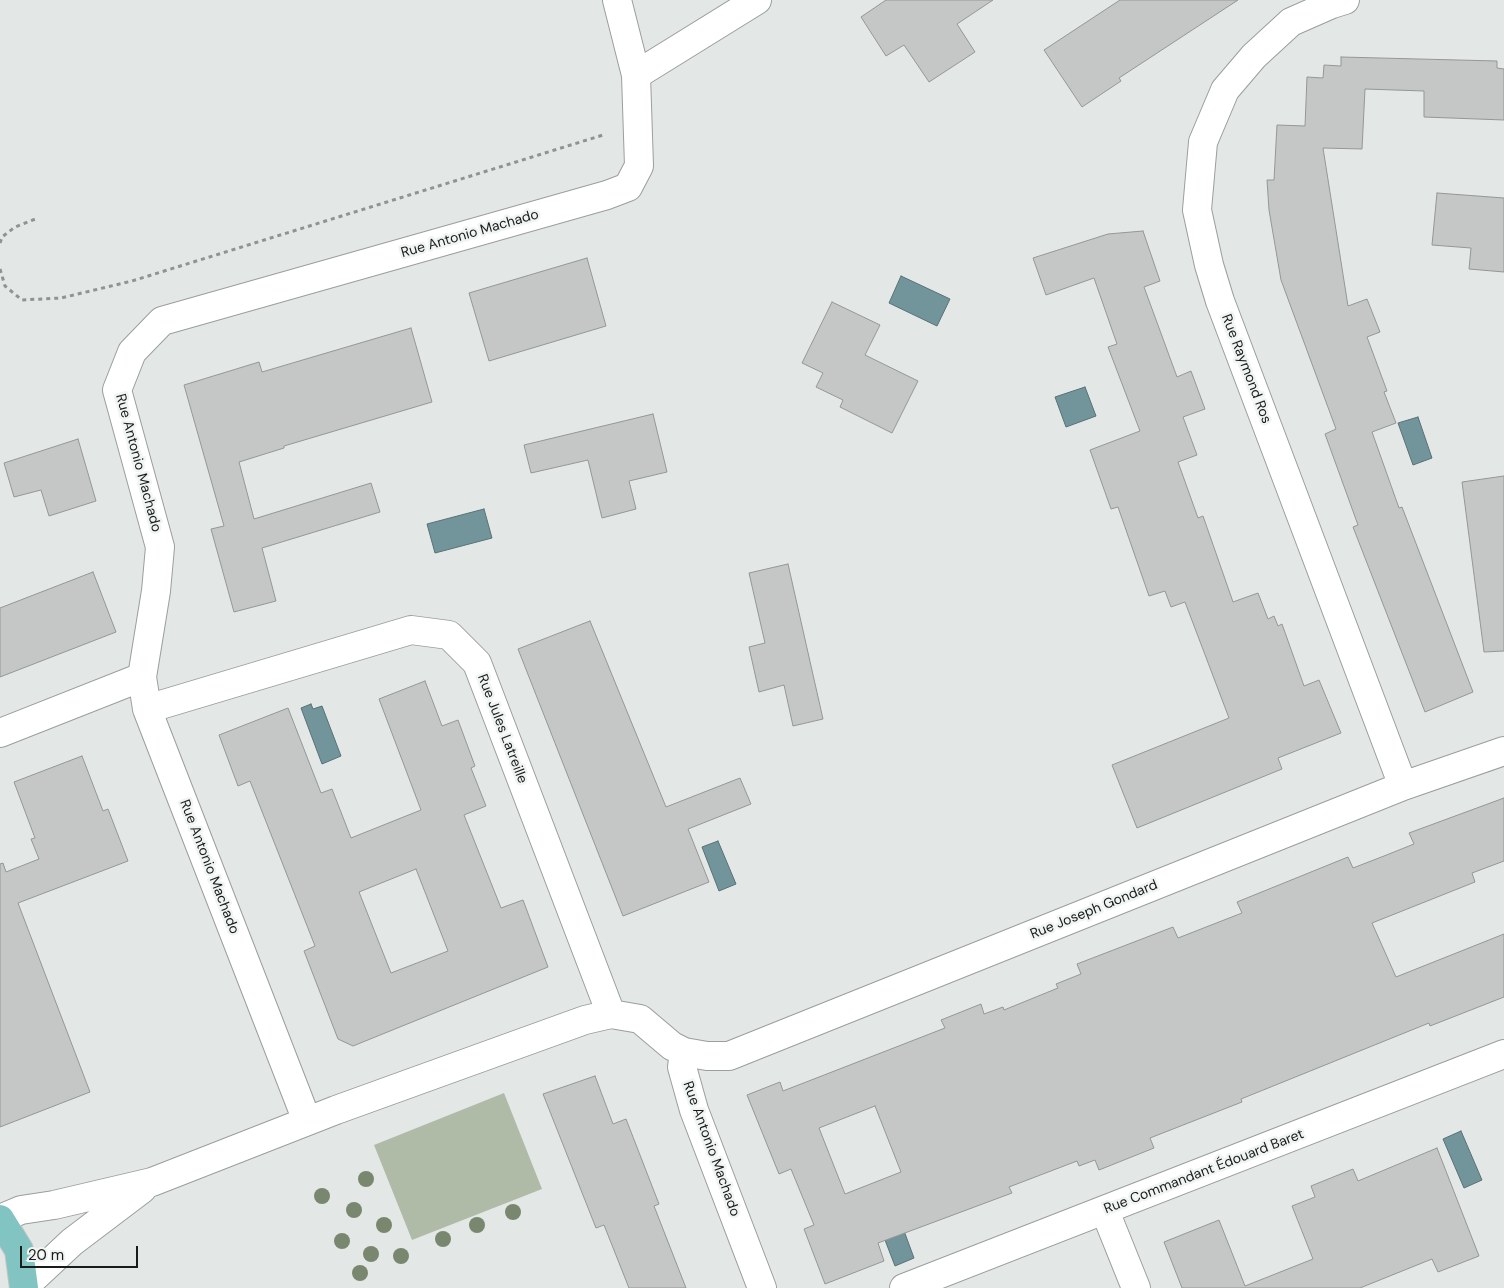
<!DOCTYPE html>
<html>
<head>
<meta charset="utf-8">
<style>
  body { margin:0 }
  #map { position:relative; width:1504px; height:1288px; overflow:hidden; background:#e3e7e6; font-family:"DM Sans",sans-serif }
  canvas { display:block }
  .scale { position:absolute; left:20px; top:1246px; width:118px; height:22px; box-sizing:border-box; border:2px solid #1a1c1b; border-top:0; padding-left:6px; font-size:15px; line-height:18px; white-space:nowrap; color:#1a1c1b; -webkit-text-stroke:4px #f0f4f3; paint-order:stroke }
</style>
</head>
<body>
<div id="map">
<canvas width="1504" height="1288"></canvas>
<div class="scale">20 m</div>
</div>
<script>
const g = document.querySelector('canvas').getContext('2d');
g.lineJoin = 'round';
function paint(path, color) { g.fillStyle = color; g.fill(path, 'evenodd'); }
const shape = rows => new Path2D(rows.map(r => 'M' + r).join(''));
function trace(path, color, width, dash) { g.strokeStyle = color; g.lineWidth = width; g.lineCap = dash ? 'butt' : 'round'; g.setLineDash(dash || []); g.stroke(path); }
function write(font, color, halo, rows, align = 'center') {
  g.font = font + ' "DM Sans",sans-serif'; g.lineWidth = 5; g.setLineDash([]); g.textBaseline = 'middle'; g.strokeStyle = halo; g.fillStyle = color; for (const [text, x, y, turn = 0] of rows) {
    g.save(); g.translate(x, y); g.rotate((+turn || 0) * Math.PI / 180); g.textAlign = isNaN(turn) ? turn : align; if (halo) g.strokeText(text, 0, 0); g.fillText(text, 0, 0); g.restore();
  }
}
paint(shape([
  [504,1093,542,1189,412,1240,374,1145]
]), '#b0bba7');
const water = shape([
  [901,276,950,299,937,326,889,303,901,276],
  [1085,387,1096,416,1066,427,1055,397,1085,387],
  [1418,417,1432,458,1413,465,1398,423,1418,417],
  [484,509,492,538,435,553,427,524,484,509],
  [311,704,313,709,322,706,341,756,322,764,301,708,311,704],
  [718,841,736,884,719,891,702,847,718,841],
  [1461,1131,1482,1180,1464,1188,1443,1139,1461,1131],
  [900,1220,914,1258,895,1266,880,1227,900,1220]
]);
paint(water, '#72959c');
trace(water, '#587175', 1);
const building = shape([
  [886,0,993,0,957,24,975,52,929,82,904,45,886,56,861,17,886,0],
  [1120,0,1238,0,1119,78,1121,81,1082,107,1044,50,1120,0],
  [1341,57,1497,61,1497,68,1504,69,1504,120,1424,117,1424,91,1365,89,1362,149,1323,148,1348,306,1367,299,1380,332,1367,337,1387,391,1384,392,1396,423,1372,432,1399,508,1402,507,1473,692,1425,712,1353,527,1358,525,1325,434,1336,429,1281,280,1269,210,1267,180,1274,180,1277,125,1305,126,1307,77,1323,78,1324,65,1341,66,1341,57],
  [1437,193,1504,198,1504,272,1469,269,1471,248,1432,245,1437,193],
  [1143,231,1160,281,1144,287,1177,377,1191,371,1205,409,1183,417,1197,455,1178,462,1198,518,1203,516,1233,602,1258,593,1268,619,1274,616,1278,626,1282,624,1304,686,1319,680,1341,733,1278,758,1282,769,1137,828,1112,765,1229,718,1185,602,1171,607,1165,591,1149,596,1118,507,1111,509,1090,450,1140,431,1108,347,1117,344,1094,278,1046,295,1033,258,1108,234,1143,231],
  [587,258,606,326,489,361,469,293,587,258],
  [832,302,880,325,865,355,918,381,892,433,840,407,843,400,816,387,823,373,802,363,832,302],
  [411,328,432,402,284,446,284,448,239,462,254,519,371,483,380,512,262,548,276,601,234,612,211,529,224,526,184,385,259,362,262,372,411,328],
  [653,414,667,472,629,481,636,509,602,518,588,460,531,473,524,445,653,414],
  [78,439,96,501,49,516,41,490,14,497,4,463,78,439],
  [1504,476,1504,651,1484,652,1462,482,1504,476],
  [788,564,823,719,793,726,784,685,759,692,749,647,765,643,749,573,788,564],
  [93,572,116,632,0,677,0,608,93,572],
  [590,621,666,807,740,778,751,804,688,829,709,882,623,916,518,649,590,621],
  [425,681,442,726,458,720,475,766,471,768,486,806,464,815,501,908,523,900,548,967,353,1046,338,1039,304,951,315,946,250,781,238,786,219,735,288,708,321,793,332,789,351,838,421,810,379,699,425,681],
  [416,869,448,951,391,973,359,892,416,869],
  [82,756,103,811,108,809,128,861,18,903,90,1092,0,1127,0,864,3,863,6,872,39,859,31,839,35,838,14,782,82,756],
  [1504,798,1504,861,1472,873,1475,882,1372,923,1396,977,1504,934,1504,997,1430,1026,1429,1023,1241,1099,1242,1102,1150,1138,1154,1148,1099,1170,1095,1160,1079,1166,1077,1161,1009,1187,1012,1193,878,1243,884,1261,825,1284,804,1229,814,1225,791,1169,779,1174,747,1095,780,1082,783,1091,945,1028,941,1020,981,1004,984,1014,1003,1007,1004,1010,1058,988,1056,984,1081,974,1077,964,1173,927,1178,938,1242,913,1237,902,1348,857,1353,868,1384,856,1414,844,1409,833,1504,798],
  [875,1106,901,1172,845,1194,819,1128,875,1106],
  [595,1076,613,1124,626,1119,659,1204,654,1206,686,1288,629,1288,604,1225,596,1228,543,1094,595,1076],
  [1437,1148,1479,1256,1438,1272,1432,1259,1360,1288,1182,1288,1164,1242,1219,1220,1245,1286,1313,1259,1292,1206,1315,1197,1311,1186,1353,1169,1358,1181,1437,1148]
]);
paint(building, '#c4c7c5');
trace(building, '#949794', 1);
const street = shape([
  [1345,0,1332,4,1291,22,1254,56,1225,90,1203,142,1197,210,1209,265,1220,301,1403,786],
  [636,75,757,0],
  [147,709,411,630,449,635,477,663,611,1014],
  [0,733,142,677],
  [684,1052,707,1056,729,1056,1403,786,1504,751],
  [307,1121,147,709,142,677,156,591,160,547,117,390,132,352,162,321,607,195,628,187,639,166,636,75,617,0],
  [1105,1211,1136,1288],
  [0,1219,21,1210,54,1205,152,1182,336,1110,585,1020,611,1014,640,1019,672,1046,684,1052,682,1067,694,1110,762,1288],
  [24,1287,72,1242,142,1189],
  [904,1288,1504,1054]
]);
const primary = shape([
  [0,1219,19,1250,24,1288]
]);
trace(street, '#9a9e9d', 30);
trace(primary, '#c3c4c4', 30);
trace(shape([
  [0,243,2,237,15,227,38,218],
  [0,269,5,286,22,300,61,298,132,281,603,135]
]), '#909392', 3, [4, 4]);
trace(street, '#fff', 28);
trace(primary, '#82c4c1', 28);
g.fillStyle = '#7a876f';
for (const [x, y] of [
  [366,1179],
  [322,1196],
  [354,1210],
  [513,1212],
  [384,1225],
  [477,1225],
  [443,1239],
  [342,1241],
  [371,1254],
  [401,1256],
  [360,1273]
]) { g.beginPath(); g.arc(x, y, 8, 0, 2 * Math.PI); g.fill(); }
write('14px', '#1a1c1b', '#f0f4f3', [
  ["Rue Antonio Machado",470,234,-16],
  ["Rue Raymond Ros",1246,369,69],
  ["Rue Antonio Machado",138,463,75],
  ["Rue Jules Latreille",502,729,69],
  ["Rue Antonio Machado",209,867,69],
  ["Rue Joseph Gondard",1094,910,-22],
  ["Rue Antonio Machado",711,1149,70],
  ["Rue Commandant Édouard Baret",1204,1172,-21]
]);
</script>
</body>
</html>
